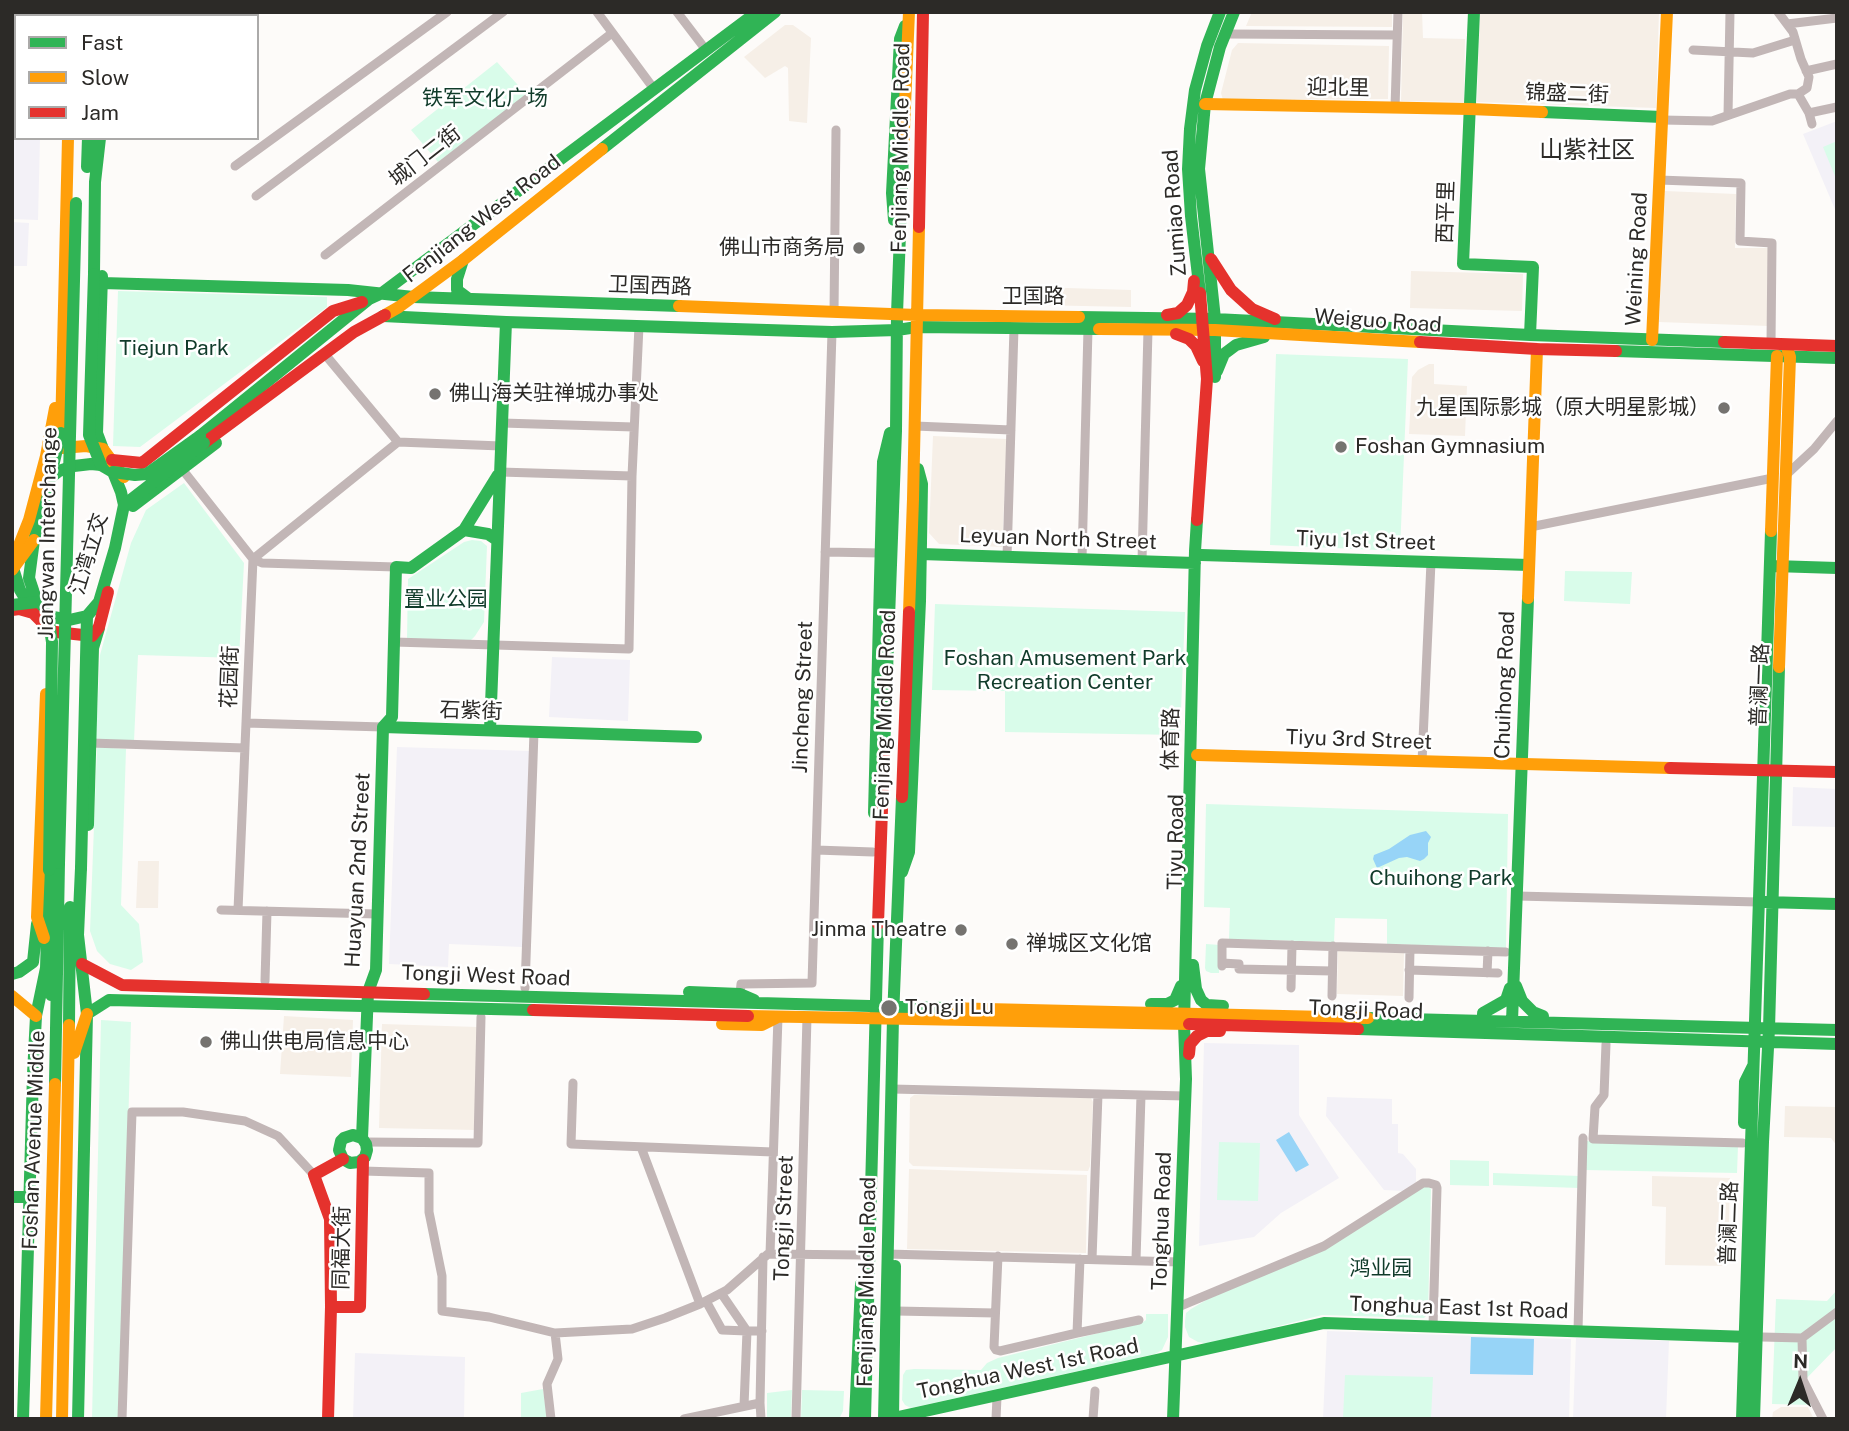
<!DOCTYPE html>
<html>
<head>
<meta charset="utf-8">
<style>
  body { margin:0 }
  #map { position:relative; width:1849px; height:1431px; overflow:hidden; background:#fdfbf9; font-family:"Public Sans",sans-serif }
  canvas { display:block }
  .frame { position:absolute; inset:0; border:14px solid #2c2a27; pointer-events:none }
  .legend { position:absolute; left:14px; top:14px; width:245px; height:126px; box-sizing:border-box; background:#fff; border:2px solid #abaaa9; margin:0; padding:9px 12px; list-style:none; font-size:21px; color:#2c2a27 }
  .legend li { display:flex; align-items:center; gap:14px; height:35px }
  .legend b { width:35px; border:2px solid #abaaa9 }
  .north { position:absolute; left:1765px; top:1347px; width:70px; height:70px; -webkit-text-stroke:5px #fff; paint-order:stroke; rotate:2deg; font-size:19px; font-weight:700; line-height:28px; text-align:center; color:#2c2a27 }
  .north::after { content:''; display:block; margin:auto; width:24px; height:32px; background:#2c2a27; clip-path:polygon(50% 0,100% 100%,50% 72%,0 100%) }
</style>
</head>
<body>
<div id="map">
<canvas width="1849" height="1431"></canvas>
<div class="frame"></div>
<ul class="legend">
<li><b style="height:9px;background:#30b455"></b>Fast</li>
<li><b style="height:9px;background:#ff9f0a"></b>Slow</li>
<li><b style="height:9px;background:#e5322d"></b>Jam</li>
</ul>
<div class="north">N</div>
</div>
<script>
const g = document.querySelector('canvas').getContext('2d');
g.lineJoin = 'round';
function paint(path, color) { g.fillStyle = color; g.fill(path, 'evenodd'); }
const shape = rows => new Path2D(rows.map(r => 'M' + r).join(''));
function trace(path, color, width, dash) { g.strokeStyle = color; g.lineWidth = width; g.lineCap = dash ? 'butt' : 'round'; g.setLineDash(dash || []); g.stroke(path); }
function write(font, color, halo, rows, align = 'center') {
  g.font = font + ' "Public Sans","Noto Sans SC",sans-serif'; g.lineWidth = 5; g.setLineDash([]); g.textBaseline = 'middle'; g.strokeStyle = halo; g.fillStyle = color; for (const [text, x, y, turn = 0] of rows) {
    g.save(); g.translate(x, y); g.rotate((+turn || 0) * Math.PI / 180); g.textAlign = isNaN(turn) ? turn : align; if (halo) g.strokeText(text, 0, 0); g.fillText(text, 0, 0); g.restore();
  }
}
paint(shape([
  [1252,12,1392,12,1392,27,1246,26],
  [1403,12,1422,12,1423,38,1465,39,1464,102,1401,101],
  [1480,12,1659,12,1656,108,1477,102],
  [785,25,793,25,811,38,807,123,789,121,788,68,785,66,765,78,744,57],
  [1238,43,1389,46,1388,99,1223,100,1221,93,1232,50],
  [1665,191,1736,194,1735,248,1768,248,1768,326,1659,322],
  [1411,271,1523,274,1522,311,1410,308],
  [1035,287,1131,290,1131,307,1035,305],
  [1429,364,1434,364,1434,384,1467,386,1465,436,1409,434,1412,377,1418,370],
  [933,436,1007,439,1002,547,939,544,929,533],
  [138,861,159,861,158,908,136,908],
  [1338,951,1404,953,1403,996,1337,994],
  [284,1016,353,1020,351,1077,280,1074],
  [382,1024,478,1027,475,1130,379,1128],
  [914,1095,1091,1098,1093,1102,1090,1166,1088,1171,913,1166,909,1162,910,1098],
  [1785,1106,1837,1107,1837,1146,1831,1138,1784,1137],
  [909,1169,1087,1175,1086,1253,907,1249],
  [1652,1176,1730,1178,1728,1266,1665,1265,1666,1207,1652,1206],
  [1781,1407,1808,1407,1814,1419,1772,1419,1773,1412]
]), '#f6efe7');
paint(shape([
  [12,12,42,12,42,16,16,16,16,138,40,138,38,220,12,219],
  [1837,121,1837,214,1803,134],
  [12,222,29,223,27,266,12,266],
  [552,657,630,660,628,721,549,717],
  [397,747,530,751,522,947,449,944,448,967,389,964],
  [1793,787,1837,789,1837,827,1792,826],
  [1204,1043,1299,1045,1299,1115,1339,1178,1281,1213,1254,1237,1199,1246],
  [1327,1097,1392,1099,1392,1124,1398,1124,1398,1153,1403,1154,1416,1169,1416,1182,1404,1191,1384,1190,1326,1116],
  [1327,1331,1571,1339,1569,1419,1323,1419],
  [1576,1338,1669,1341,1666,1419,1573,1419],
  [355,1353,465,1357,464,1419,353,1419]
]), '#f3f1f7');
paint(shape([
  [497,62,527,95,438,162,411,130],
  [1837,141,1837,181,1823,147],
  [118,291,327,297,327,307,140,447,113,446],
  [1276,354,1408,359,1400,551,1270,545],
  [184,483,244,563,239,658,138,655,134,741,96,739,100,655,131,543,146,510],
  [472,540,481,541,487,546,484,622,475,636,470,641,407,639,408,579,464,542],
  [1565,571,1632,572,1630,604,1564,601],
  [935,604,1185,612,1180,735,1005,732,1005,691,932,690],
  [97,747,126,749,121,905,139,924,143,962,131,970,110,964,97,951,90,931],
  [1206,804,1508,814,1506,948,1387,944,1387,919,1335,918,1334,942,1229,939,1230,908,1204,907],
  [1206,944,1220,945,1219,973,1211,973,1206,971,1205,968],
  [101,1020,131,1022,120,1419,92,1419],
  [1586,1141,1738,1146,1737,1173,1585,1170],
  [1219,1142,1260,1143,1258,1201,1217,1200],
  [1450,1160,1489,1161,1489,1186,1450,1185],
  [1493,1173,1580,1176,1579,1188,1493,1185],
  [1423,1187,1429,1187,1431,1189,1428,1314,1424,1318,1322,1315,1209,1344,1198,1342,1189,1337,1185,1327,1185,1321,1186,1313,1191,1309,1208,1299,1325,1249],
  [1837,1290,1837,1347,1802,1383,1812,1405,1772,1404,1776,1299,1827,1301],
  [1146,1314,1168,1314,1168,1337,1162,1350,1155,1354,911,1408,905,1405,902,1400,903,1375,906,1370,914,1369,981,1370,987,1363,998,1358,1143,1322,1146,1320],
  [1345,1375,1433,1377,1431,1419,1343,1419],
  [543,1389,547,1419,521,1419,521,1393],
  [792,1390,791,1419,767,1419,767,1393],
  [802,1390,844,1391,843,1411,840,1417,837,1419,801,1419]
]), '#d9fcea');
paint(shape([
  [1426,831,1431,837,1428,843,1428,855,1424,859,1420,861,1407,857,1399,858,1377,868,1373,859,1374,855,1389,849,1410,835],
  [1289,1132,1309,1165,1296,1172,1276,1140],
  [1471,1337,1534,1339,1533,1375,1470,1374]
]), '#97d4f7');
trace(shape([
  [597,12,654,89],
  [677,12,706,50],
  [1778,12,1793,32,1801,59,1809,77,1807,88,1798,94],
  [1787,24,1837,18],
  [1225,34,1397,35],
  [1693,50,1753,53,1795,40],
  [1806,71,1837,64],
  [1395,108,1398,12],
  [1809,113,1837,107],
  [1728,115,1730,12],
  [1662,120,1712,121,1790,94,1798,94,1809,113,1812,124],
  [235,166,447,12],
  [1659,180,1741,183,1740,241,1772,243,1771,344],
  [256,196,503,12],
  [325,255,612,33],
  [834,312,836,130],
  [328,358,398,442],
  [502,423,634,427],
  [915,426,1011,430],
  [182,469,253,559,238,910],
  [500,472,632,476],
  [1786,475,1814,449,1837,421],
  [1530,527,1773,478],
  [825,552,881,553],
  [1007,557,1014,328],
  [253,559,398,442,501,446],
  [253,559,262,563,396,567],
  [1082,559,1088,329],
  [1142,561,1148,330],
  [394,642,629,649,632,476,639,326],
  [246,723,383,727],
  [90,743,245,748],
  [1422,762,1431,562],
  [816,850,873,852],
  [1517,896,1758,902],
  [221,910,377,914],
  [1222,963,1239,964,1239,969,1332,971],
  [1222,966,1222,943,1506,952],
  [1409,970,1498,973],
  [1487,973,1488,951],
  [265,981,267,911],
  [525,988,534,732],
  [1291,988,1292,945],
  [740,994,741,984,812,983,832,332],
  [1332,996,1333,946],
  [1409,998,1410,949],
  [1606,1044,1604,1095,1595,1107,1593,1139,1743,1143],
  [573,1083,571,1144,773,1152],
  [892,1089,1185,1096],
  [365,1142,478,1143,481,1017],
  [641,1147,700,1304],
  [363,1171,429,1173,429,1212,442,1276,442,1311,489,1317,555,1333,632,1329,665,1318,700,1304,727,1290,768,1254,862,1255],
  [770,1254,778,1017],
  [887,1254,1180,1262],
  [998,1256,994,1347,996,1350,1000,1351,1077,1333,1080,1259],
  [1092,1259,1098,1094],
  [1136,1260,1141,1095],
  [721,1293,747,1331,762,1331],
  [706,1301,722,1330,747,1331,744,1406],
  [1178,1307,1324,1246,1423,1183,1429,1183,1436,1185,1437,1188,1433,1327],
  [896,1311,995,1313],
  [1578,1331,1583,1138],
  [1077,1333,1139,1320],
  [1762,1337,1802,1338,1837,1312],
  [1802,1338,1803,1380,1823,1419],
  [122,1419,132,1112,183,1112,245,1121,278,1136,314,1175],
  [551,1419,547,1384,558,1359,555,1333],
  [684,1419,760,1403],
  [761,1419,760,1403,763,1257],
  [796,1419,807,1017],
  [996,1419,997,1397],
  [1093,1419,1095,1391]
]), '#c2b6b6', 9);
trace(shape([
  [66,12,66,16],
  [79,12,79,16],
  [93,12,93,16],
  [1474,12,1463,264,1533,267,1530,335],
  [105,16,106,12],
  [1542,112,1662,117],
  [602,149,775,12],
  [87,167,88,138],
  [894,220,892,193,900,39,905,26],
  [463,260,457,279,457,290,469,299],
  [94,274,95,182,100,138],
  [102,276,97,433,103,449],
  [102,283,348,290,413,297,679,306],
  [1200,293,1191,216,1188,169,1190,129,1195,90,1207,46,1220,12],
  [383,316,506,322,832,332,897,330,917,327,1099,329],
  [1079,317,1215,319,1530,335,1724,342],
  [1616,351,1837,358],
  [1217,371,1224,354,1236,345,1264,337],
  [1215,377,1215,319,1199,169,1205,104,1220,47,1234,12],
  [200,436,369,299,382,293,757,12],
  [91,464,101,465,113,472,121,492,124,505,115,548,99,602,87,616,69,620,48,616,37,602,29,578,34,540,50,478,59,471,74,466,91,464],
  [133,506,216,443],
  [464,530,488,534,497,540],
  [921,554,1195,563],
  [1201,555,1529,565],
  [12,565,20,590,32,610],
  [1774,566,1837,568],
  [383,727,696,737],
  [383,727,392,717,396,567,411,568,464,530,498,475],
  [490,730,506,322],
  [884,752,896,431,897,314,903,153],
  [874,813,883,462,890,433],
  [88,825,93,648,99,628],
  [902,872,909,852,920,601,922,484,918,469],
  [1765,902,1837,904],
  [1193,965,1196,989,1201,1000,1207,1005,1223,1006],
  [46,968,51,995],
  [12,974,19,972,33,962,37,924],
  [1516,986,1522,1001,1533,1012,1543,1016],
  [689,992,740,994,754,1000],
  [424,994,944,1008],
  [1151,1004,1167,1004,1175,1000,1181,986],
  [1483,1013,1506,1000,1510,988],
  [87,1014,109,1000,533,1010],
  [1368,1018,1837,1030],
  [1512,1021,1528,598],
  [69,1025,70,907],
  [1358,1029,1837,1044],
  [55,1084,59,863],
  [1744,1123,1745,1082,1753,1066],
  [362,1138,353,1135,344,1138,341,1141,339,1150,343,1159,350,1163,359,1162,365,1157,367,1150,366,1144,362,1138,368,992,376,970,383,727],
  [12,1197,31,1197],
  [23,1419,33,1074,36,1016,46,968,49,870],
  [78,1419,87,1014,78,935,81,868],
  [855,1419,861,1284],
  [865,1419,878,924],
  [884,1419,893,1018,902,797],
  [889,1419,1324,1323,1750,1337],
  [893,1419,895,1266],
  [1173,1419,1186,1079,1184,1024,1195,551,1197,520],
  [1742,1419,1771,531],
  [1754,1419,1763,1142,1769,1029,1779,667]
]), '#30b455', 12);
trace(shape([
  [1205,104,1470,109,1542,112],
  [903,153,909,12],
  [679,306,917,315,1079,317],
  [385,315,399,307,463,260,602,149],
  [1099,329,1215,330,1420,342],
  [1652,340,1667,12],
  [61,433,68,138],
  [62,448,86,446,103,449,124,477],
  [1771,531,1777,356],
  [12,563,29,520,46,456,55,408],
  [1528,598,1537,349],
  [909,612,913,499,919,227],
  [1779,667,1790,357,1788,351],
  [1197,755,1670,768],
  [44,938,37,917,46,694],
  [12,996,36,1016],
  [944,1008,1368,1018],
  [748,1016,1189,1024],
  [722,1024,762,1025,776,1018],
  [74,1053,87,1014],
  [46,1419,55,1084],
  [62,1419,69,1025]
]), '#ff9f0a', 12);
trace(shape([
  [919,227,923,12],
  [1211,259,1231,290,1252,309,1275,319],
  [1167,315,1178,313,1187,305,1193,292,1194,281],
  [1176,334,1189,339,1196,346,1203,361],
  [1420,342,1537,349,1616,351],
  [1724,342,1837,346],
  [204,443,354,332,385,315],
  [112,460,142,463,333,311,362,302],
  [1197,520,1207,379,1200,293],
  [12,610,19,609,33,613,42,622,47,631,92,636,99,627,108,592],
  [1670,768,1837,772],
  [902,797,909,612],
  [878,924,884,752],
  [82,964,122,985,424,994],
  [533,1010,748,1016],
  [1189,1024,1358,1029],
  [1189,1054,1190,1044,1197,1036,1207,1031,1220,1031],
  [331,1307,330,1219,314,1175,343,1159],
  [328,1419,331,1307,360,1307,363,1160]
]), '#e5322d', 12);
trace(shape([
  [94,274,89,435,101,465],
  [113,472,135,475,147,474,200,436],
  [50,478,61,433],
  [124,505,204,443],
  [12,605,37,602],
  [48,616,52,642,49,870],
  [59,863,76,203],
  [81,868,87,616]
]), '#30b455', 12);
trace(shape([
  [12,570,34,540]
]), '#ff9f0a', 12);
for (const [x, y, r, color] of [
  [859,248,7,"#757370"],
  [435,394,7,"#757370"],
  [1724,408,7,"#757370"],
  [1341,447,7,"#757370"],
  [961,930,7,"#757370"],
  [1012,944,7,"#757370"],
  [889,1008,9,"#757370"],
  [206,1042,7,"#757370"]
]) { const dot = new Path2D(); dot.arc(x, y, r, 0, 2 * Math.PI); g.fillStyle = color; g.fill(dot); trace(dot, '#fff', 2.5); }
write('21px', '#2c2a27', '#fff', [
  ["迎北里",1338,88,1],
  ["锦盛二街",1567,94,2],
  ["Fenjiang Middle Road",901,148,-89],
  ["城门二街",425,156,-38],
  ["西平里",1446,212,-88],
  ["Zumiao Road",1175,213,-94],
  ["Fenjiang West Road",482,219,-38],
  ["Weining Road",1637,259,-87],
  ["卫国西路",650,286,2],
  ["卫国路",1033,297],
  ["Weiguo Road",1378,321,4],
  ["Jiangwan Interchange",48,533,-89],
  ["Leyuan North Street",1058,539,2],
  ["Tiyu 1st Street",1366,541,2],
  ["江湾立交",89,554,-73],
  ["花园街",230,677,-88],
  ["Chuihong Road",1505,685,-88],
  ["普澜一路",1760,685,-88],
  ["Jincheng Street",803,697,-88],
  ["石紫街",471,711,2],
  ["Fenjiang Middle Road",885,715,-88],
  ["体育路",1171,739,-89],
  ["Tiyu 3rd Street",1359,740,2],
  ["Tiyu Road",1176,842,-89],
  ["Huayuan 2nd Street",358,870,-87],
  ["Tongji West Road",486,976,2],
  ["Tongji Road",1366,1010,2],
  ["Foshan Avenue Middle",34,1140,-88],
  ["Tongji Street",784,1218,-88],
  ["Tonghua Road",1162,1221,-88],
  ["普澜二路",1729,1223,-88],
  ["同福大街",342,1248,-89],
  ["Fenjiang Middle Road",867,1282,-89],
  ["Tonghua East 1st Road",1459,1308,2],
  ["Tonghua West 1st Road",1028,1369,-12]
]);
write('21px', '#103b2a', '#fff', [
  ["铁军文化广场",485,99],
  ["Tiejun Park",174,349],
  ["置业公园",446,600],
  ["Foshan Amusement Park",1065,659],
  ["Recreation Center",1065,683],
  ["Chuihong Park",1441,879],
  ["鸿业园",1381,1269]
]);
write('21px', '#2c2a27', '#fff', [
  ["佛山市商务局",845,248,"right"],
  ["佛山海关驻禅城办事处",449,394],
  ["九星国际影城（原大明星影城）",1710,408,"right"],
  ["Foshan Gymnasium",1355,447],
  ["Jinma Theatre",947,930,"right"],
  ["禅城区文化馆",1026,944],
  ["Tongji Lu",905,1008],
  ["佛山供电局信息中心",220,1042]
], 'left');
write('24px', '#2c2a27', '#fff', [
  ["山紫社区",1587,151]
]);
</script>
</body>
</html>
